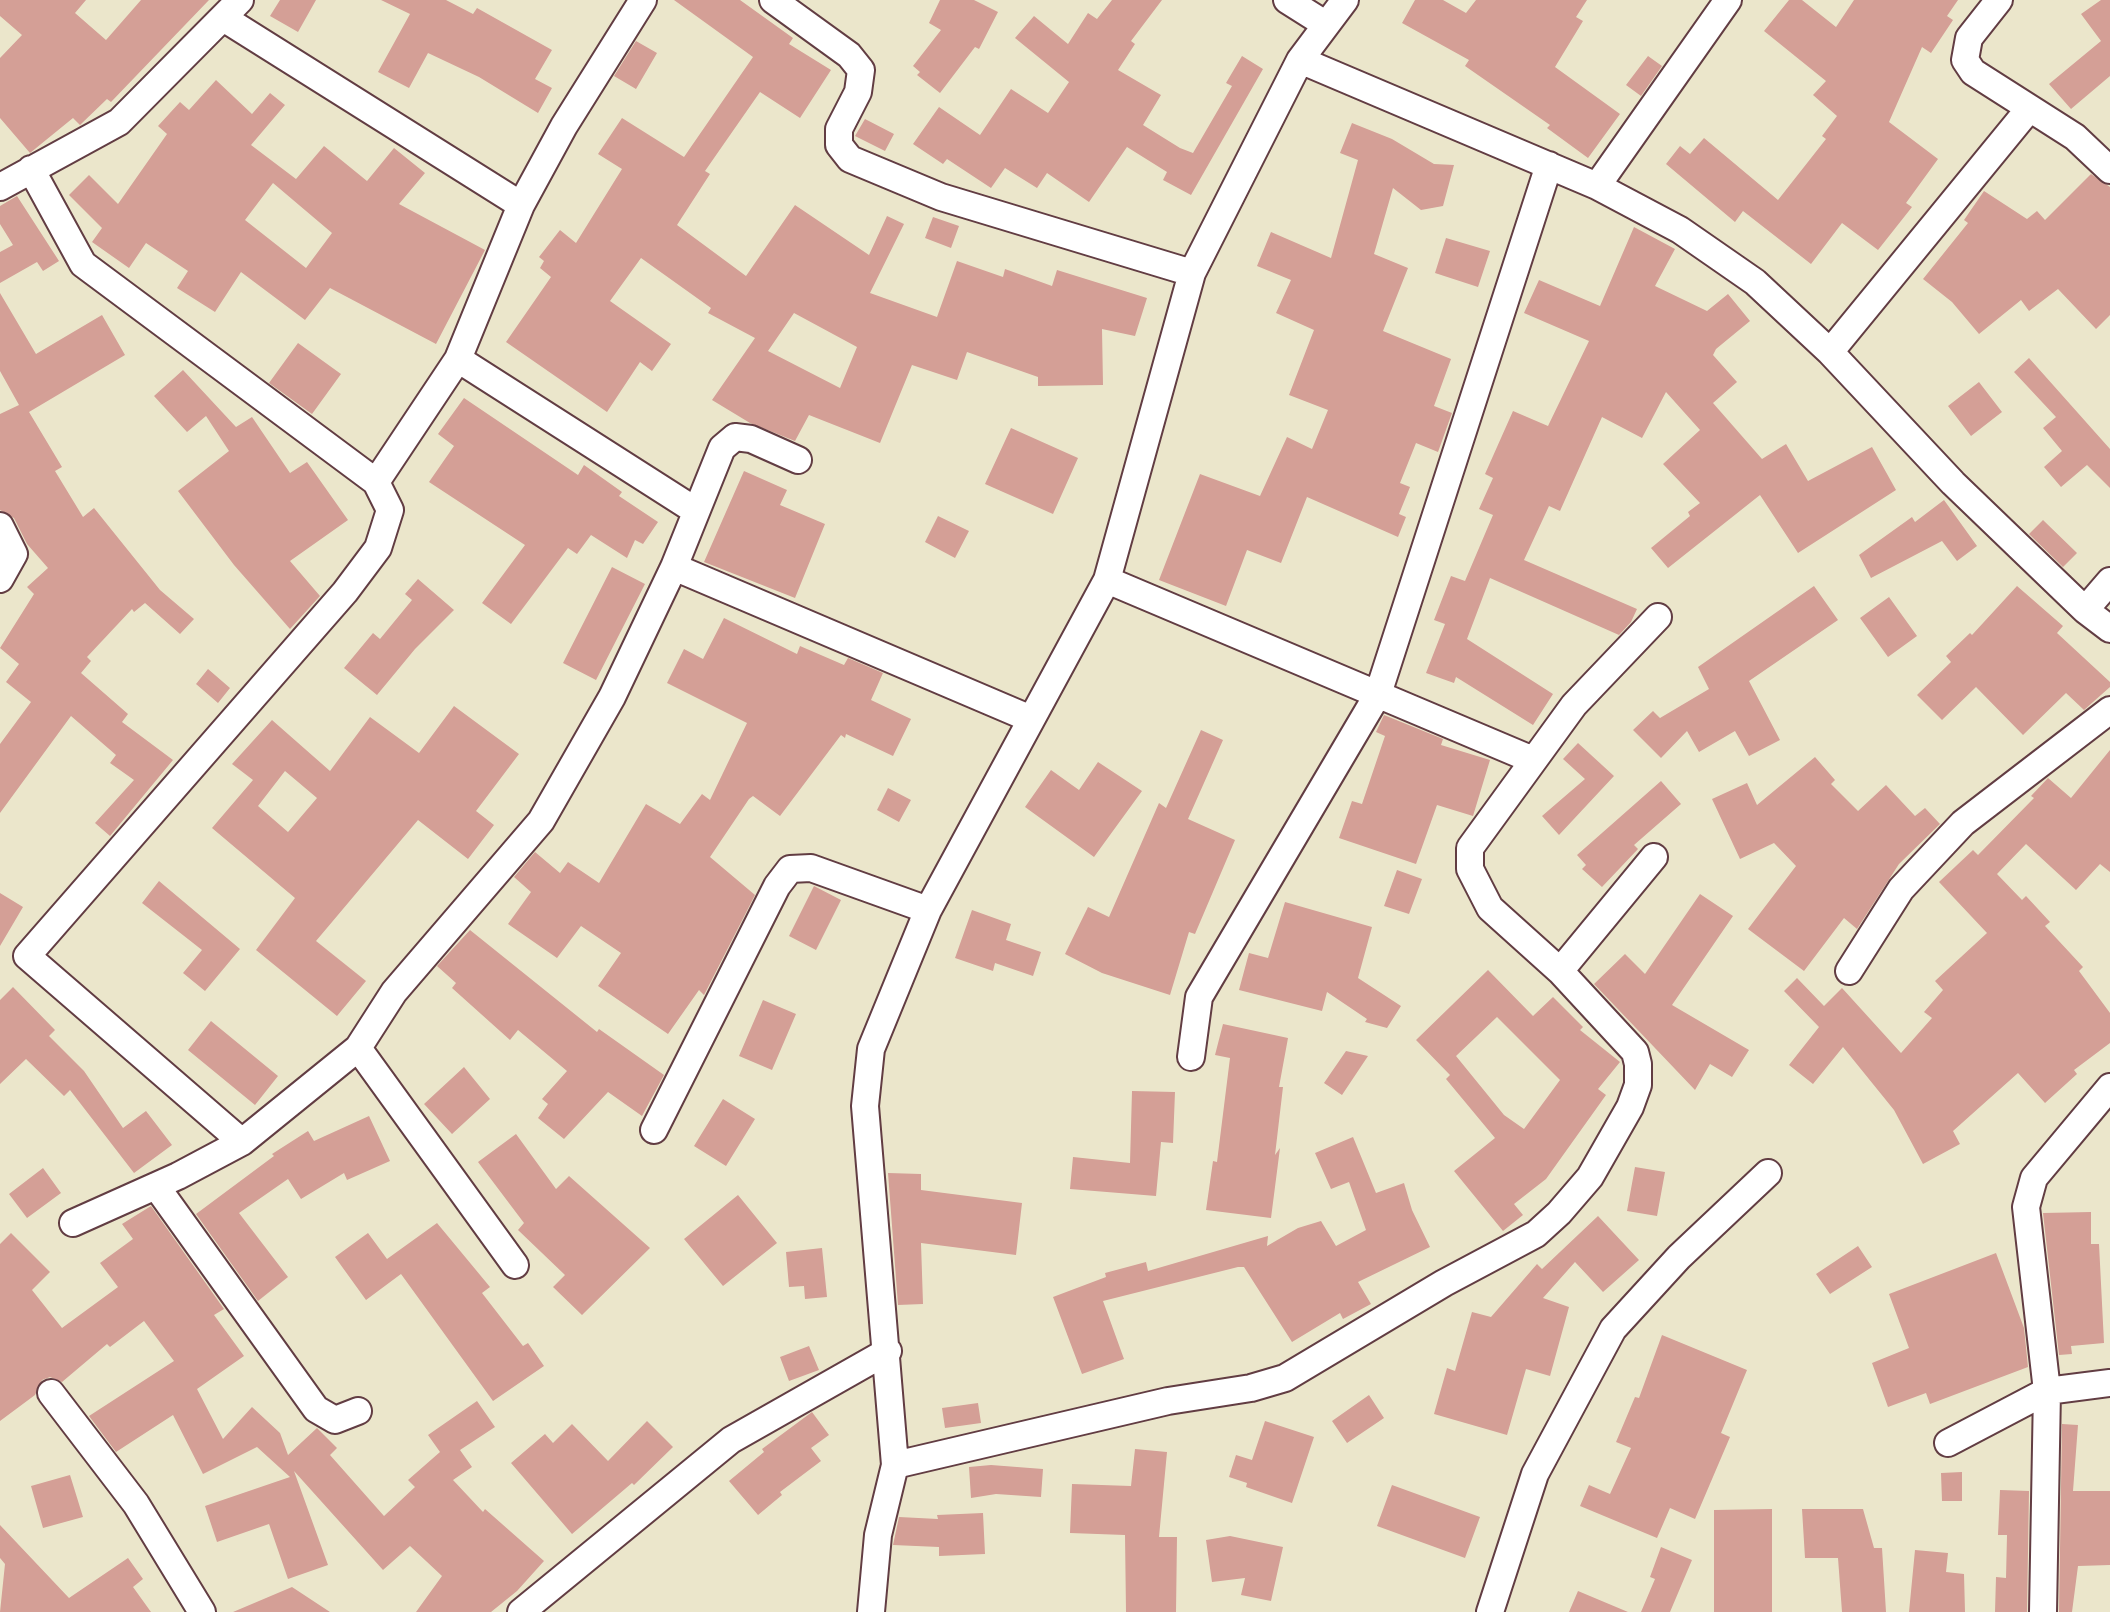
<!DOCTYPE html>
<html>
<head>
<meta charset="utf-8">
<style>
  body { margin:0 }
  canvas { display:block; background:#ebe6cb }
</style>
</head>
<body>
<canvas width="2110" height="1612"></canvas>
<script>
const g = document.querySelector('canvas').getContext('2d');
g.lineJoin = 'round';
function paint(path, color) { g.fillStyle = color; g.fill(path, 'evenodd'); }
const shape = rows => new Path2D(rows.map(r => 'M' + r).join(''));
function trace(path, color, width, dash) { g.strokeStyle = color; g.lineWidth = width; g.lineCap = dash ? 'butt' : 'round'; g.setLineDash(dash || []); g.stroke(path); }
paint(shape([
  [0,0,86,0,75,13,106,40,141,0,209,0,111,102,107,99,80,125,73,118,30,153,0,118,0,58,22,35,0,16],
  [280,0,316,0,298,32,270,16],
  [381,0,446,0,473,14,477,8,552,50,535,79,552,88,538,113,479,77,428,53,409,88,378,72,410,14],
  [674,0,740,0,793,38,789,44,831,70,800,118,760,92,705,171,710,174,677,225,746,276,795,205,869,255,887,216,904,224,870,293,937,317,957,261,1003,277,1005,269,1052,286,1057,270,1147,298,1135,336,1102,329,1103,385,1038,386,1038,377,967,352,957,380,912,365,880,443,809,415,795,441,750,423,712,400,755,338,708,313,711,308,641,258,610,301,671,344,652,371,640,362,607,412,506,342,551,277,540,268,544,261,539,257,560,230,576,243,622,169,598,154,622,118,684,157,753,57],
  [794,313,857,347,840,388,768,351],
  [940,0,974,0,998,12,979,49,975,47,940,93,917,75,920,72,913,66,941,30,929,23],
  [1112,0,1162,0,1131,41,1135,44,1118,70,1161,95,1143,125,1180,148,1193,153,1232,86,1226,83,1242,56,1263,69,1191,195,1163,180,1167,172,1127,147,1089,202,1047,173,1037,188,1005,168,991,188,947,159,943,164,913,144,939,107,980,135,1011,89,1048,113,1069,82,1015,38,1034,16,1068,44,1088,13,1097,19],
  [1415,0,1443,0,1466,13,1476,0,1587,0,1576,17,1583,21,1555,67,1620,114,1588,158,1547,128,1550,125,1465,66,1469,60,1402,23],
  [1789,0,1802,0,1836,27,1854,0,1958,0,1947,16,1953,20,1931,53,1922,47,1889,122,1938,159,1906,203,1912,207,1878,250,1842,223,1811,264,1743,211,1735,222,1666,164,1680,146,1690,154,1704,138,1778,200,1826,139,1822,136,1837,116,1813,95,1826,81,1764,31],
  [2101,0,2110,0,2110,76,2071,109,2049,84,2101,41,2081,14],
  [636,41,657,53,636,89,614,76],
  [1648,56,1662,66,1641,96,1626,85],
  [216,80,252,114,270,93,285,105,251,145,296,179,324,146,367,181,394,148,425,173,399,204,485,250,436,344,330,288,305,320,241,272,215,312,177,288,188,271,146,243,129,268,92,242,102,228,69,195,89,175,118,204,167,134,158,126,180,102,189,110],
  [273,183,332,233,306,268,245,220],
  [865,119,894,134,885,151,855,136],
  [1352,123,1392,139,1434,164,1454,165,1443,206,1421,210,1393,188,1374,254,1408,268,1383,331,1451,359,1434,406,1452,413,1438,452,1416,443,1400,483,1410,487,1399,514,1406,517,1398,537,1307,497,1281,563,1247,550,1226,606,1159,580,1200,474,1260,496,1287,437,1312,449,1328,410,1289,395,1314,330,1276,313,1291,280,1257,266,1271,232,1331,258,1358,160,1340,153],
  [2091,174,2110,187,2110,315,2096,329,2058,289,2029,311,2021,300,1979,334,1952,302,1923,279,1968,223,1964,220,1984,191,2027,219,2037,211,2045,220],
  [17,196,59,261,43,271,37,262,0,283,0,252,13,245,0,224,0,206],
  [933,217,959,226,951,248,925,238],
  [1634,227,1675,249,1655,286,1707,311,1728,294,1750,321,1716,349,1713,355,1737,382,1713,403,1762,459,1786,444,1808,481,1872,447,1896,490,1798,553,1760,495,1668,568,1651,548,1690,516,1688,512,1700,503,1663,464,1700,430,1666,392,1642,438,1602,417,1560,511,1549,506,1524,560,1637,609,1631,622,1619,635,1490,578,1467,639,1553,694,1533,725,1456,677,1454,683,1426,673,1445,624,1434,620,1451,576,1465,581,1493,515,1479,509,1493,478,1485,474,1513,411,1548,426,1589,341,1524,313,1539,280,1600,306],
  [1446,238,1490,251,1478,287,1435,273],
  [0,293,36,354,102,315,125,355,29,412,62,467,55,471,83,517,94,508,160,590,194,619,180,634,145,603,134,612,132,609,87,657,91,661,81,673,128,714,122,722,173,760,110,836,95,823,134,780,110,763,116,755,71,716,0,813,0,744,31,702,6,682,19,664,0,648,34,594,27,587,48,568,27,544,14,518,0,510,0,414,19,405,0,371],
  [298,343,341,374,312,414,269,383],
  [2029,358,2110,449,2110,488,2087,465,2061,487,2044,467,2062,451,2043,428,2056,417,2014,372],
  [183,370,236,427,252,417,290,473,307,462,348,520,290,561,320,596,290,629,234,565,178,491,229,451,206,416,187,432,154,396],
  [1979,382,2002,412,1971,436,1948,406],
  [464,398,578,475,584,465,622,492,619,496,658,522,643,544,635,540,627,558,591,535,577,554,568,548,511,624,482,603,525,545,429,482,454,446,438,434],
  [1011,428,1078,458,1053,514,985,484],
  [744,471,787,490,780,505,825,524,795,598,704,562],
  [1944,500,1977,546,1957,561,1942,541,1871,578,1859,555,1912,517,1915,522],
  [938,516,969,531,955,558,925,542],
  [2043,520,2077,553,2063,567,2029,534],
  [612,567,645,584,596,680,563,663],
  [418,579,454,610,415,649,377,695,344,668,373,633,380,639,412,600,405,594],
  [1814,586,1838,620,1749,681,1780,740,1749,756,1735,731,1699,752,1687,731,1661,758,1633,730,1653,711,1660,718,1709,689,1698,667],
  [2017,586,2063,626,2057,633,2110,682,2110,687,2084,710,2066,693,2023,735,1976,687,1942,720,1917,695,1951,662,1946,656,1970,633,1972,635],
  [1889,597,1917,636,1888,657,1860,618],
  [724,618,797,654,800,646,844,665,848,658,883,673,871,700,911,719,893,756,846,734,845,738,841,735,780,816,753,796,749,799,710,857,755,895,704,995,699,990,668,1034,598,986,621,953,581,926,557,958,508,924,531,892,514,877,535,852,560,873,568,862,599,883,646,804,680,824,702,794,710,800,747,723,667,683,684,649,703,659],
  [208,669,230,688,218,703,196,684],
  [454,706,519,754,476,811,494,825,468,859,418,820,316,941,366,981,337,1016,256,950,295,898,212,828,253,780,232,764,272,720,330,771,370,717,419,753],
  [285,771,317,798,288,832,258,806],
  [1384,715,1443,739,1441,745,1490,760,1473,816,1437,805,1416,864,1339,838,1352,801,1362,804,1385,736,1376,732],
  [1201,730,1223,740,1188,819,1235,840,1195,934,1189,932,1170,995,1102,973,1065,954,1088,907,1109,917,1159,803,1166,808],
  [1578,743,1614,776,1559,835,1542,816,1585,779,1563,759],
  [2110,750,2110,872,2100,864,2076,890,2026,844,1997,874,2022,900,2026,896,2050,922,2045,926,2083,967,2079,971,2110,1013,2110,1043,2074,1070,2077,1074,2045,1103,2018,1073,1953,1131,1960,1144,1923,1164,1894,1110,1843,1047,1813,1084,1789,1065,1819,1027,1784,991,1797,978,1824,1006,1842,988,1901,1053,1932,1018,1924,1012,1943,990,1935,981,1987,933,1939,882,1973,850,1978,855,2034,798,2031,796,2048,778,2071,798],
  [1815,757,1835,780,1831,784,1858,811,1886,785,1915,816,1925,808,1940,824,1899,864,1857,929,1844,918,1804,971,1748,929,1796,866,1774,843,1740,859,1712,799,1747,783,1757,805],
  [1098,762,1142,791,1094,857,1025,807,1051,770,1079,790],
  [1661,781,1681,804,1634,845,1638,849,1602,887,1582,869,1586,865,1577,855],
  [888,788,911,800,899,822,877,810],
  [1397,870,1422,879,1409,914,1384,906],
  [159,881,240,949,205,991,183,973,202,950,142,903],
  [814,886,841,900,816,950,789,936],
  [0,893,23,907,0,946],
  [1700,894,1733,916,1672,1005,1749,1050,1732,1077,1710,1064,1695,1090,1594,984,1625,954,1645,974],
  [1285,902,1372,927,1358,978,1401,1006,1387,1028,1365,1022,1367,1019,1327,992,1322,1011,1239,990,1249,953,1268,958],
  [972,910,1011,924,1006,940,1041,952,1033,976,995,963,993,971,955,958],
  [470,930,597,1032,599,1029,664,1075,642,1116,608,1092,564,1139,538,1118,548,1104,542,1099,567,1071,518,1030,510,1040,452,988,456,983,437,966],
  [1488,970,1533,1016,1553,997,1583,1027,1580,1030,1620,1062,1598,1089,1606,1095,1546,1179,1514,1204,1523,1215,1503,1231,1454,1171,1495,1138,1446,1079,1450,1075,1416,1040],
  [1497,1017,1560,1080,1524,1129,1504,1115,1456,1056],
  [13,987,55,1030,49,1036,84,1071,123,1128,146,1111,172,1145,134,1173,70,1090,64,1096,26,1059,0,1084,0,1000],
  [763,1000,796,1014,772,1070,739,1056],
  [211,1021,278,1076,255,1105,188,1050],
  [1223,1024,1288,1038,1279,1087,1283,1087,1275,1155,1280,1148,1271,1218,1206,1210,1213,1161,1217,1162,1230,1058,1215,1055],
  [1346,1051,1368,1056,1342,1095,1324,1083],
  [464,1067,490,1099,452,1134,424,1104],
  [1132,1091,1175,1092,1173,1143,1161,1142,1156,1196,1070,1189,1073,1157,1130,1163],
  [723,1099,755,1119,726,1166,694,1146],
  [369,1116,390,1161,347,1180,344,1173,301,1199,288,1179,239,1213,288,1277,258,1301,196,1214,274,1156,272,1154,308,1131,314,1141],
  [516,1134,556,1189,569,1176,650,1248,582,1315,553,1287,565,1275,518,1230,524,1223,478,1162],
  [1353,1137,1376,1193,1404,1183,1412,1210,1430,1247,1358,1282,1371,1304,1343,1319,1340,1313,1292,1342,1244,1267,1238,1267,1103,1301,1124,1359,1082,1374,1053,1297,1106,1277,1105,1273,1146,1262,1148,1271,1268,1236,1267,1246,1298,1228,1321,1221,1336,1246,1366,1230,1349,1182,1331,1189,1315,1153],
  [1635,1167,1665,1172,1657,1216,1627,1211],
  [43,1168,61,1193,27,1218,9,1194],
  [888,1173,921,1174,921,1190,1022,1203,1016,1255,921,1243,923,1304,898,1305],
  [738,1195,777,1243,723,1286,684,1239],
  [151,1206,224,1309,214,1315,244,1356,197,1389,223,1439,252,1407,280,1433,288,1455,317,1428,337,1448,330,1455,384,1516,415,1487,408,1480,440,1452,428,1435,477,1401,495,1427,460,1450,472,1467,453,1480,483,1512,485,1509,544,1561,517,1591,491,1612,416,1612,442,1576,410,1546,383,1570,294,1471,328,1565,288,1579,269,1524,217,1542,205,1506,290,1477,257,1447,203,1474,173,1415,116,1452,89,1416,174,1361,144,1321,110,1347,107,1344,62,1382,50,1377,42,1380,35,1395,0,1421,0,1244,11,1233,50,1272,32,1290,62,1328,118,1287,100,1263,133,1239,122,1224],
  [2091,1212,2091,1244,2099,1244,2104,1343,2071,1346,2072,1354,2059,1355,2043,1213],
  [1598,1216,1639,1260,1603,1292,1575,1262,1543,1298,1569,1307,1550,1376,1526,1369,1507,1435,1434,1414,1447,1368,1455,1371,1472,1312,1491,1317,1537,1264,1542,1269],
  [437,1223,490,1287,482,1293,523,1346,528,1343,544,1366,493,1401,401,1274,366,1300,335,1257,368,1233,387,1259],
  [1858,1246,1872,1267,1830,1294,1816,1274],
  [822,1248,827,1297,805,1299,804,1286,789,1287,786,1252],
  [1996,1253,2024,1328,2028,1367,1930,1404,1926,1393,1888,1407,1872,1363,1909,1348,1889,1294],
  [1662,1335,1747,1370,1721,1433,1730,1437,1695,1519,1670,1508,1657,1538,1580,1506,1589,1485,1610,1494,1631,1448,1616,1442,1635,1397,1639,1398],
  [809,1346,819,1370,789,1381,780,1357],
  [1369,1395,1384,1418,1347,1443,1332,1421],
  [978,1403,981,1423,945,1428,942,1408],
  [812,1412,829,1435,811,1448,821,1461,780,1492,782,1495,758,1515,729,1481,764,1452,762,1449],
  [647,1421,673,1447,634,1485,632,1483,572,1534,511,1463,545,1434,553,1443,572,1424,608,1461],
  [1265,1421,1314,1437,1292,1503,1246,1487,1247,1483,1229,1477,1236,1455,1252,1460],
  [2062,1424,2078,1425,2073,1491,2110,1491,2110,1565,2078,1566,2072,1612,2059,1612],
  [1135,1449,1167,1452,1159,1537,1177,1537,1176,1612,1126,1612,1125,1535,1070,1533,1072,1484,1131,1486],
  [991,1465,1043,1469,1041,1497,996,1494,971,1498,969,1467],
  [1962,1472,1962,1501,1942,1501,1941,1473],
  [70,1475,83,1517,43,1528,31,1486],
  [1392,1485,1480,1517,1465,1558,1377,1526],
  [2000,1490,2029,1491,2027,1612,1995,1612,1996,1577,2006,1578,2007,1535,1998,1535],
  [1772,1509,1772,1612,1714,1612,1714,1510],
  [1802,1509,1863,1509,1874,1548,1882,1548,1886,1612,1842,1612,1838,1558,1805,1558],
  [983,1513,985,1554,939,1556,939,1547,893,1545,899,1517,938,1519,937,1515],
  [0,1525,69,1598,128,1558,143,1579,133,1587,151,1612,0,1612,5,1564,0,1558],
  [1230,1536,1283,1547,1271,1601,1241,1595,1245,1578,1212,1582,1206,1540],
  [1661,1547,1692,1560,1670,1612,1641,1612,1655,1579,1650,1577],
  [1915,1550,1948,1553,1946,1572,1964,1574,1965,1612,1909,1612],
  [292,1587,330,1612,233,1612],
  [1578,1591,1628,1612,1569,1612]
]), '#d49f96');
const minor = shape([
  [773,0,849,55,861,70,858,92,839,129,839,145,850,159,941,197,1192,273],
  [1287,0,1325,24],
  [1999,0,1969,38,1965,60,1973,72,2075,137,2110,170],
  [225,19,521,205],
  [1300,60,1597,186,1680,230,1755,282,1830,352,1953,483,2085,610,2110,629],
  [31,169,83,264,376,482,390,510,378,548,345,592,27,956,242,1142],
  [1597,186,1728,0],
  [0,187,119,122,240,0],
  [1830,352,2029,109],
  [458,359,696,511],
  [376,482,458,359,521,205,564,126,643,0],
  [0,526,14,554,0,579],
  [674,567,1031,719],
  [1107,580,1533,760],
  [2085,610,2110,581],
  [1560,971,1654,857],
  [1849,971,1901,889,1963,823,2110,710],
  [358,1048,515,1265],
  [1191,1057,1199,997,1378,694,1549,165],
  [654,1130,777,886,790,869,811,868,928,910],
  [156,1186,316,1409,335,1420,358,1411],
  [73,1223,178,1176,242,1142,358,1048,394,992,541,821,612,697,674,567,722,448,735,437,751,439,798,460],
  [51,1393,136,1504,202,1612],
  [1948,1443,2047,1391,2110,1383],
  [895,1465,1168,1401,1251,1388,1285,1378,1444,1283,1536,1234,1559,1213,1590,1177,1630,1107,1638,1085,1638,1064,1635,1052,1560,971,1490,908,1470,869,1470,848,1574,705,1658,617],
  [521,1612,731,1440,888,1351],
  [871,1612,878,1535,895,1465,865,1106,871,1049,928,910,1107,580,1192,273,1300,60,1345,0],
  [1490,1612,1535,1474,1613,1329,1679,1257,1768,1173],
  [2043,1612,2047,1391,2026,1207,2034,1178,2110,1087]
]);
trace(minor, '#623d43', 30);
trace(minor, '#fff', 26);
</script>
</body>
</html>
